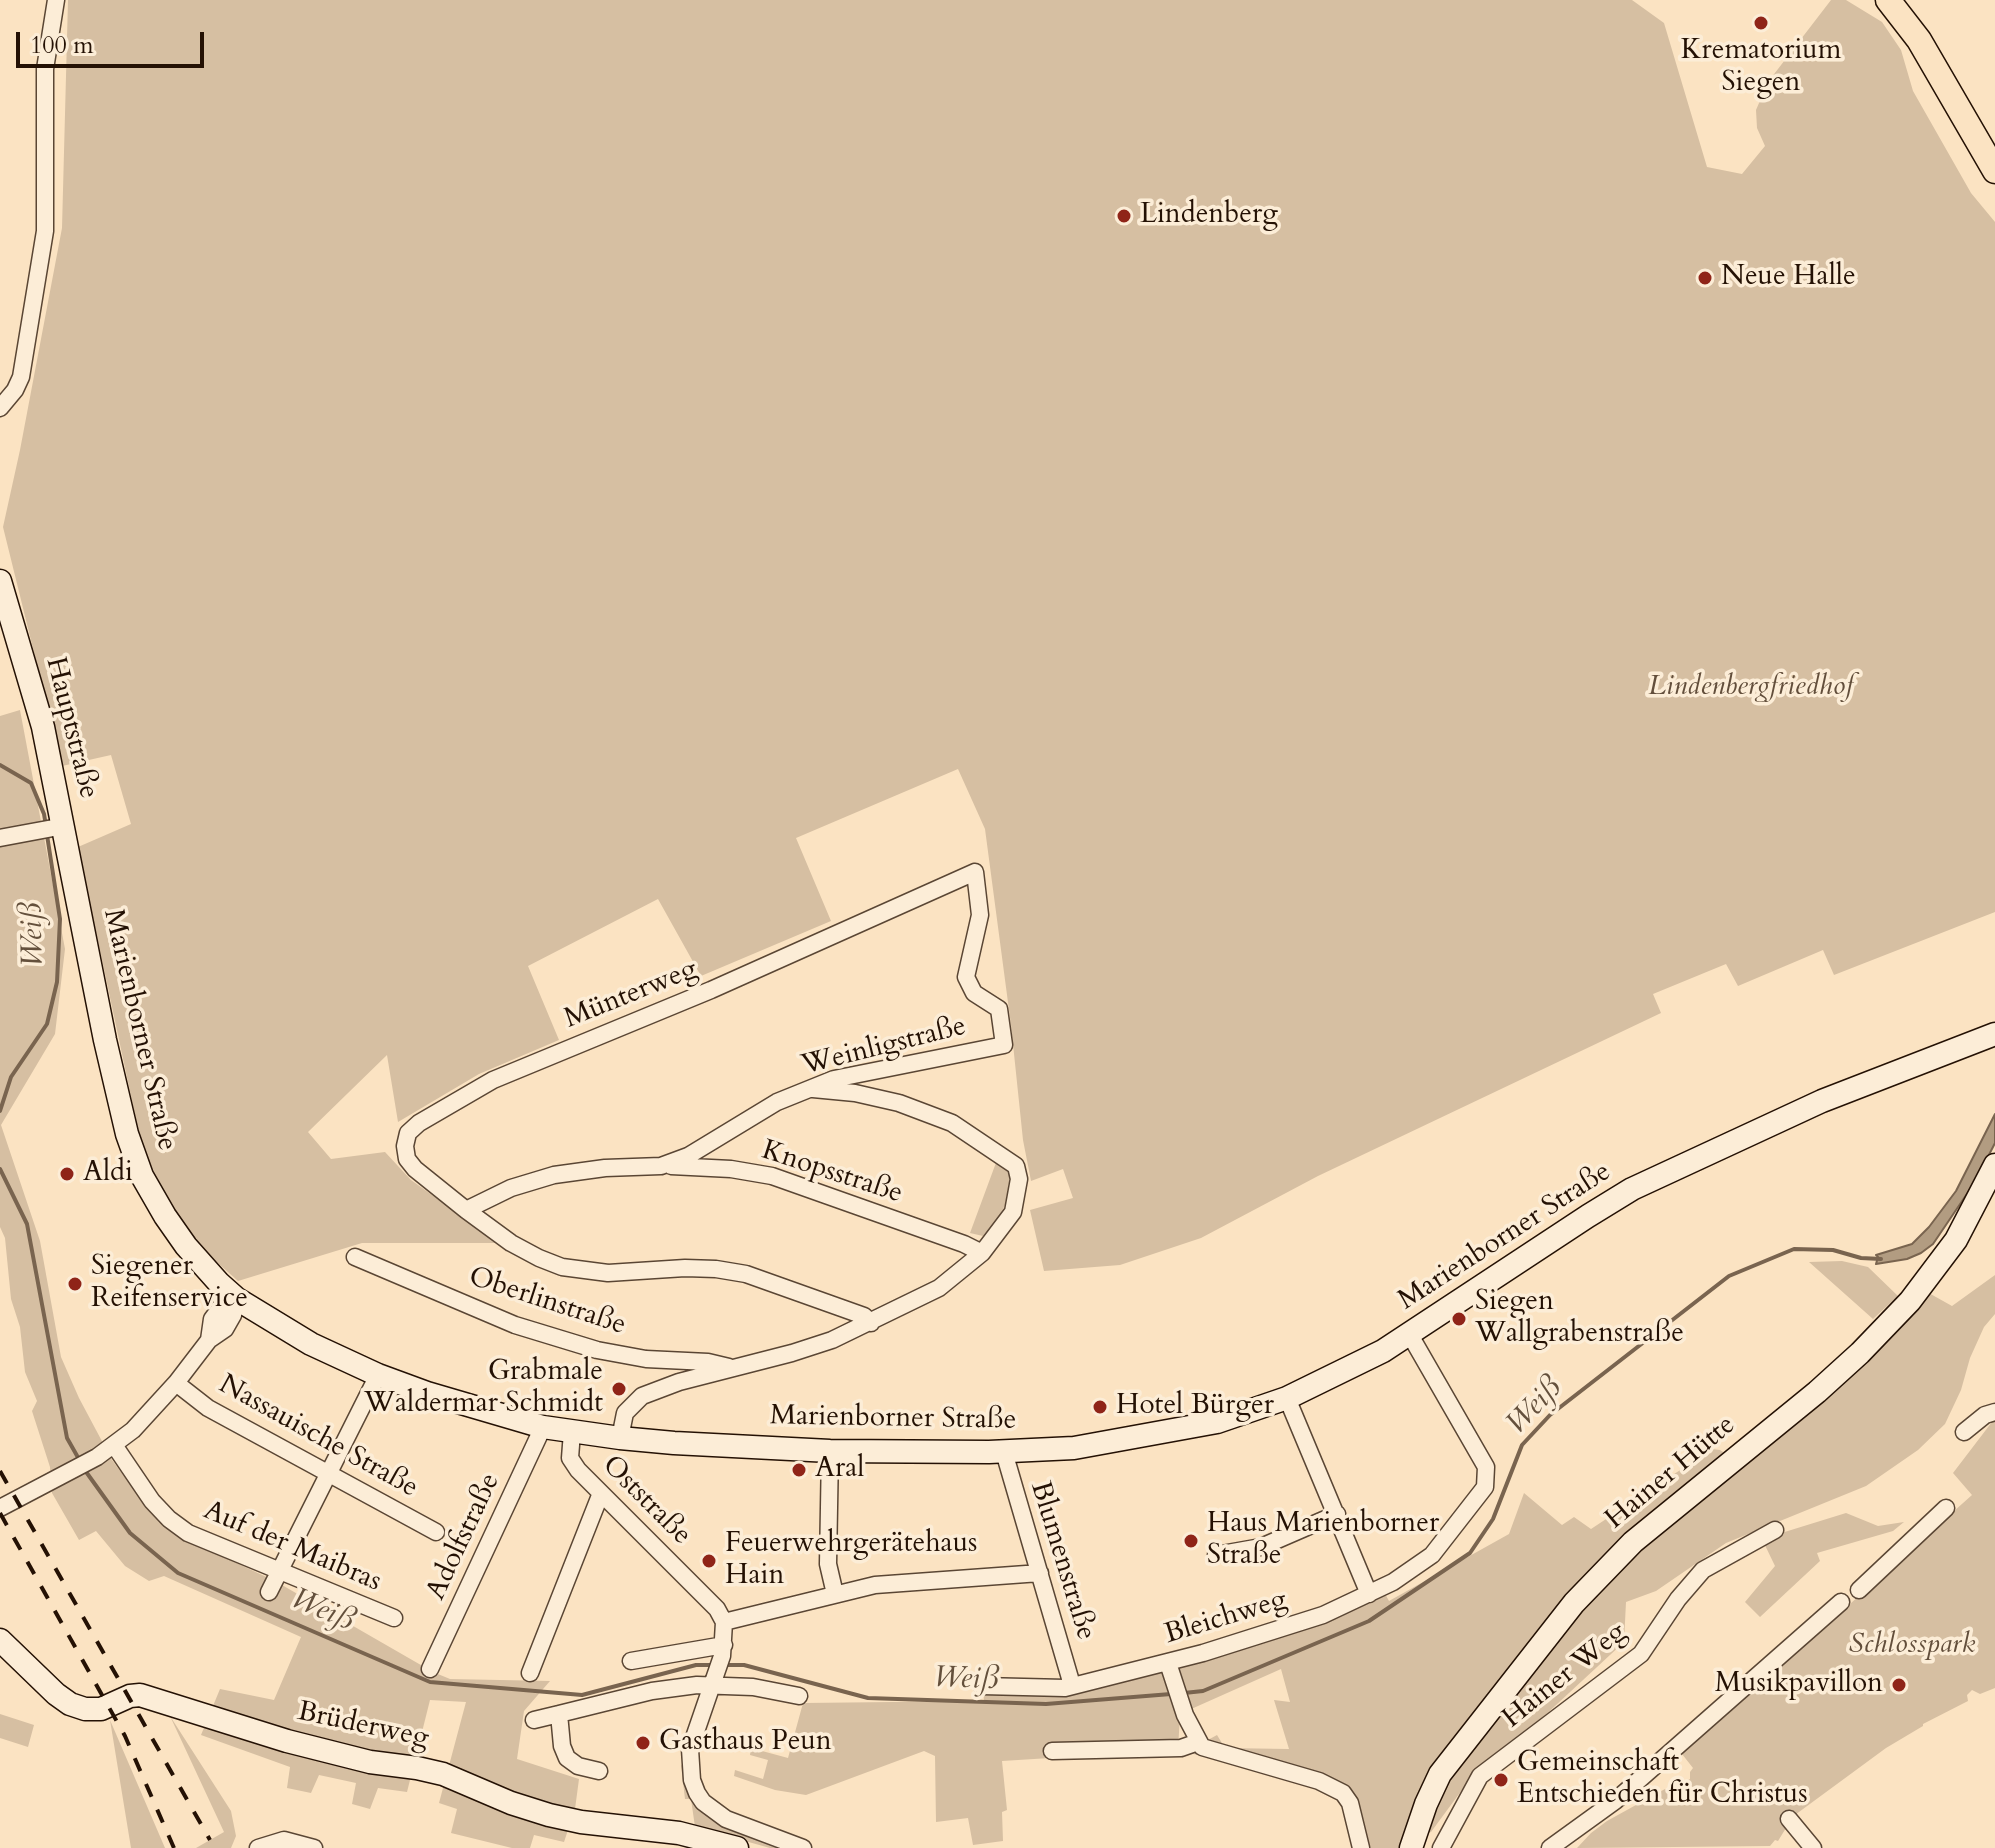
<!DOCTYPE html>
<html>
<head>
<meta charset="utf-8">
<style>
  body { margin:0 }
  #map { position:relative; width:1995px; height:1848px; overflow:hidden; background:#fbe3c2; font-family:Cardo,serif }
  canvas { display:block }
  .scale { position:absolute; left:16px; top:32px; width:188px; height:36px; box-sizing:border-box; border:4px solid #241104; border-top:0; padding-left:10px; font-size:24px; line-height:28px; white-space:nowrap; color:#241104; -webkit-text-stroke:6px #fcedd7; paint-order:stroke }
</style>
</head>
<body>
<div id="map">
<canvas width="1995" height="1848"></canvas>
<div class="scale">100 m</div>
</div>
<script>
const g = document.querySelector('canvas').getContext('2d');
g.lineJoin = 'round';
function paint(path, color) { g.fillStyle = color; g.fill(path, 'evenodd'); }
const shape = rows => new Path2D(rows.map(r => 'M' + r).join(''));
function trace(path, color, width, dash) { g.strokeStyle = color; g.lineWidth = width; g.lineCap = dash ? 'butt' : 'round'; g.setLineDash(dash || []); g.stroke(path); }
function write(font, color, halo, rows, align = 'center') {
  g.font = font + ' Cardo,serif'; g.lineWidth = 7; g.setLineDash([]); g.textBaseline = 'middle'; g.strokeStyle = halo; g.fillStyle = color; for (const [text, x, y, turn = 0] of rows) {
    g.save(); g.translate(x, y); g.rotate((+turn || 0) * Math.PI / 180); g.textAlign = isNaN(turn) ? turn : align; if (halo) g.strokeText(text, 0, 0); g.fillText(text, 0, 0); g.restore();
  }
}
paint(shape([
  [68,0,1632,0,1664,23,1707,167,1742,174,1765,146,1757,128,1756,110,1768,82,1831,0,1846,0,1882,22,1901,50,1913,91,1971,193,1995,222,1995,912,1834,975,1823,950,1738,986,1726,964,1653,994,1661,1013,1318,1176,1201,1238,1120,1265,1044,1271,1030,1210,1073,1198,1063,1169,1031,1181,1023,1140,1011,1025,985,829,958,769,796,838,831,921,701,976,658,899,528,966,559,1040,479,1074,398,1122,387,1055,308,1132,331,1159,385,1152,411,1180,499,1243,362,1243,238,1281,192,1240,160,1195,141,1143,78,847,131,824,111,755,62,766,3,527,20,450,62,228],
  [20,710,65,949,55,1034,1,1125,40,1241,61,1357,79,1398,112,1460,153,1515,189,1541,275,1581,433,1672,450,1679,550,1681,524,1711,517,1759,579,1779,575,1809,564,1842,534,1835,530,1848,512,1848,451,1833,457,1809,439,1803,466,1702,430,1700,407,1792,378,1788,370,1809,352,1804,356,1783,319,1775,311,1793,287,1788,290,1767,201,1735,220,1689,274,1700,301,1637,164,1576,149,1581,125,1566,96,1531,79,1540,52,1493,50,1467,32,1411,37,1401,25,1372,20,1327,11,1299,5,1238,0,1227,0,716],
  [997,1160,1006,1168,1010,1177,1005,1205,999,1217,983,1236,970,1233],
  [1842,1261,1868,1267,1898,1296,1873,1319,1809,1262],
  [1995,1275,1995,1314,1984,1327,1970,1358,1961,1390,1945,1424,1918,1450,1866,1486,1726,1543,1656,1591,1626,1602,1624,1642,1528,1731,1473,1775,1431,1832,1407,1838,1404,1848,1356,1848,1345,1793,1186,1752,1217,1735,1225,1748,1289,1749,1274,1700,1290,1702,1281,1669,1180,1714,1178,1750,1002,1761,1007,1810,1002,1812,1003,1841,973,1845,968,1818,936,1822,935,1756,924,1751,806,1795,775,1790,734,1776,735,1770,763,1779,768,1760,750,1755,751,1748,788,1758,803,1703,984,1701,983,1689,1178,1667,1384,1592,1389,1601,1509,1534,1524,1493,1562,1525,1574,1517,1591,1529,1712,1449,1720,1450,1735,1460,1927,1292,1952,1306],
  [1995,1418,1995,1688,1980,1694,1972,1690,1967,1695,1968,1701,1923,1724,1923,1726,1886,1748,1784,1823,1786,1828,1778,1841,1775,1840,1770,1846,1577,1848,1591,1833,1607,1821,1665,1789,1667,1791,1690,1779,1690,1772,1693,1768,1682,1754,1972,1495,1953,1473],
  [1846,1513,1878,1526,1904,1522,1893,1531,1817,1553,1820,1561,1760,1617,1745,1602,1775,1566,1762,1539],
  [0,1714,34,1725,28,1747,0,1738],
  [170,1716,231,1811,236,1836,231,1848,196,1848,224,1832],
  [110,1720,165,1848,131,1848],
  [681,1765,685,1767,692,1794,792,1848,770,1848,695,1827,691,1799,685,1799]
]), '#d6bfa2');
const water = shape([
  [1995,1114,1995,1143,1975,1182,1933,1244,1921,1253,1907,1259,1876,1264,1878,1257,1876,1255,1912,1244,1929,1227,1956,1191,1995,1114]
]);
paint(water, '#b29c81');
trace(water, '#79644f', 2);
trace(shape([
  [0,765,31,783,44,814,46,826],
  [0,1111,11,1077,47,1024,57,982,60,919,47,835],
  [0,1169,27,1224,67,1438,80,1461],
  [84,1469,130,1533,178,1573,430,1682,582,1695,696,1665,712,1665],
  [725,1665,744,1665,868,1698,1046,1704,1171,1694],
  [1184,1693,1203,1691,1369,1621,1470,1553,1493,1519,1522,1445,1550,1415,1729,1276,1794,1249,1833,1250,1861,1258,1881,1259]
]), '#79644f', 4);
const street = shape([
  [0,408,15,390,21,377,45,231,45,69,56,0],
  [0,838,64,826],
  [671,1166,731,1169,772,1176,964,1244,982,1253],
  [466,1210,511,1188,554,1175,605,1168,661,1166,688,1156,777,1102,834,1079,1004,1045,999,1009,974,993,966,977,980,915,975,872,711,990,493,1080,419,1123,408,1133,405,1146,407,1159,415,1169,466,1210,511,1243,539,1258,562,1267,608,1273,685,1268,716,1269,746,1274,864,1316,871,1323],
  [355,1257,515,1325,597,1350,646,1359,708,1362,729,1367],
  [209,1340,212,1319,221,1307,237,1299],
  [176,1383,208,1408,436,1532],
  [1287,1398,1369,1594],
  [572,1432,570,1458,578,1470,717,1609,724,1622,722,1656,690,1749,692,1780,697,1793,703,1802,726,1819,803,1848],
  [1964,1432,1985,1415,1995,1412],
  [620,1438,625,1413,642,1396,679,1382,792,1353,832,1340,939,1288,982,1253,1013,1212,1019,1179,1016,1166,952,1123,899,1103,855,1093,813,1089],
  [114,1445,152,1501,169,1519,188,1533,394,1618],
  [830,1451,828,1564,835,1594],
  [1004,1452,1072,1685],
  [0,1508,97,1457,133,1430,176,1383,209,1340,225,1329,233,1315,237,1299],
  [1216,1555,1261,1547,1337,1514],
  [1859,1590,1946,1508],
  [269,1592,378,1375],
  [724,1622,875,1585,1040,1573],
  [631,1661,724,1645],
  [1168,1663,1185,1715,1202,1747,1319,1781,1343,1793,1350,1803,1361,1848],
  [430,1669,543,1427],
  [530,1673,601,1493],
  [982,1686,1065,1688,1203,1653,1323,1615,1393,1582,1432,1555,1485,1487,1486,1467,1410,1335],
  [559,1714,652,1691,697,1685,753,1687,799,1696],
  [534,1720,559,1714,562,1746,567,1758,578,1766,599,1771],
  [1052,1751,1181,1748,1198,1742],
  [1789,1819,1813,1848],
  [258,1848,284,1840,314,1848],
  [1441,1848,1480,1776,1641,1654,1678,1599,1703,1570,1775,1530],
  [1550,1848,1615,1801,1841,1602]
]);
const secondary = shape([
  [0,581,43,727,105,1040,127,1134,142,1176,165,1216,186,1246,219,1283,237,1299,311,1344,378,1375,427,1393,543,1427,620,1438,674,1443,830,1451,989,1452,1074,1448,1217,1422,1287,1398,1383,1351,1588,1216,1632,1189,1822,1101,1995,1034],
  [0,1640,56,1694,70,1704,85,1709,101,1709,130,1696,140,1695,287,1741,370,1762,417,1768,443,1774,511,1803,549,1815,581,1822,679,1833,737,1848],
  [1411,1848,1426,1804,1440,1774,1574,1603,1633,1542,1817,1392,1860,1353,1910,1301,1956,1240,1995,1165]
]);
const primary = shape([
  [1888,0,1919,40,1995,171]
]);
trace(street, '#5a4634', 19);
trace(secondary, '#241104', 25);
trace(primary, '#241104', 27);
trace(street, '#fcedd7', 16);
trace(secondary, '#fcedd7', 22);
trace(primary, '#fbe3c2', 24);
trace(shape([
  [0,1471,210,1840],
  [0,1513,125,1736,174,1848]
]), '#241104', 4, [14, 14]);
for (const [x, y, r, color] of [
  [1761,23,8,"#8f2418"],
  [1124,216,8,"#8f2418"],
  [1705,278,8,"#8f2418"],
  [67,1174,8,"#8f2418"],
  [75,1284,8,"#8f2418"],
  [1459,1319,8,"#8f2418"],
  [619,1389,8,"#8f2418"],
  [1100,1407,8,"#8f2418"],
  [799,1470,8,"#8f2418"],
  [1191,1541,8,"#8f2418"],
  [709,1561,8,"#8f2418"],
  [1899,1685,8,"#8f2418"],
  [643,1743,8,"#8f2418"],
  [1501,1780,8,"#8f2418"]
]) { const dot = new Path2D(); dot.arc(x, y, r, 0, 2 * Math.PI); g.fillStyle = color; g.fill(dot); trace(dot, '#fcedd7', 3); }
write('28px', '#241104', '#fcedd7', [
  ["Krematorium",1761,52,"center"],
  ["Siegen",1761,84,"center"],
  ["Lindenberg",1140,216],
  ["Neue Halle",1721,278],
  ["Aldi",83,1174],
  ["Siegener",91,1268],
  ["Reifenservice",91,1300],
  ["Siegen",1475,1303],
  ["Wallgrabenstraße",1475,1335],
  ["Grabmale",603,1373,"right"],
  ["Waldermar Schmidt",603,1405,"right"],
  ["Hotel Bürger",1116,1407],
  ["Aral",815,1470],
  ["Haus Marienborner",1207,1525],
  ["Straße",1207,1557],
  ["Feuerwehrgerätehaus",725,1545],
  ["Hain",725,1577],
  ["Musikpavillon",1883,1685,"right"],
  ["Gasthaus Peun",659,1743],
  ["Gemeinschaft",1517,1764],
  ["Entschieden für Christus",1517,1796]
], 'left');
write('italic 28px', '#624e3b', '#fcedd7', [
  ["Lindenbergfriedhof",1751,688],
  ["Schlosspark",1912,1646]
]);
write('28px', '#241104', '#fcedd7', [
  ["Hauptstraße",71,728,76],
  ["Münterweg",631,995,-22],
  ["Marienborner Straße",139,1030,77],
  ["Weinligstraße",884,1047,-14],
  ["Knopsstraße",832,1173,18],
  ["Marienborner Straße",1505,1237,-33],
  ["Oberlinstraße",547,1302,18],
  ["Marienborner Straße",893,1419,1],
  ["Nassauische Straße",318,1437,29],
  ["Hainer Hütte",1671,1473,-40],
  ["Oststraße",646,1501,45],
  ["Adolfstraße",464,1537,-65],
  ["Auf der Maibras",292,1547,23],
  ["Blumenstraße",1062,1561,73],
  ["Bleichweg",1226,1618,-17],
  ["Hainer Weg",1565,1676,-39],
  ["Brüderweg",363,1726,12]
]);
write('italic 30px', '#64503c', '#fcedd7', [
  ["Weiß",34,935,-91],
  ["Weiß",1535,1407,-46],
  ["Weiß",322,1611,23],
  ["Weiß",966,1680,2]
]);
</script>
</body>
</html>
